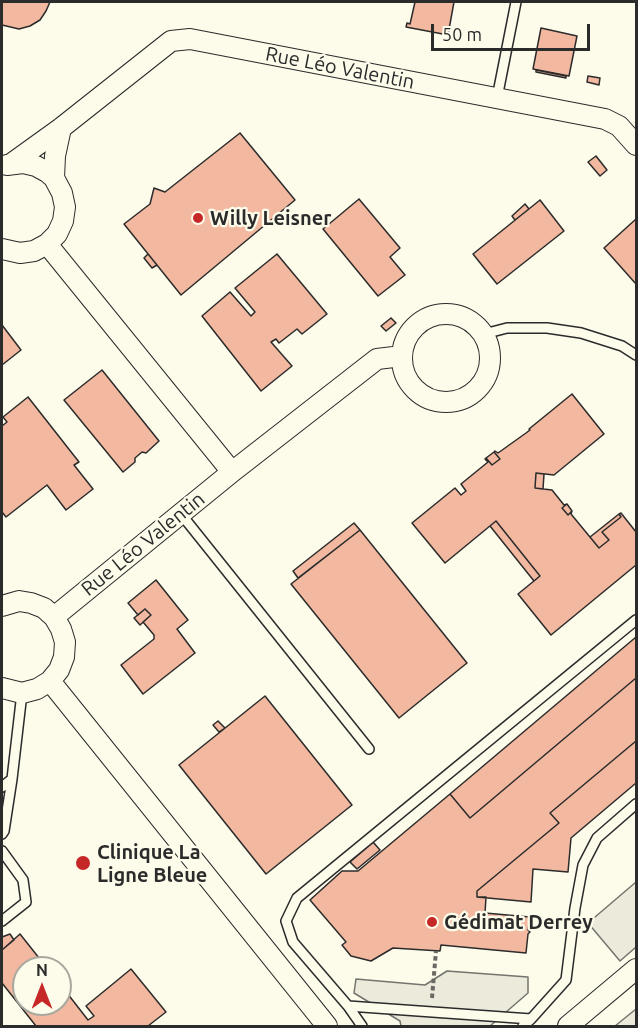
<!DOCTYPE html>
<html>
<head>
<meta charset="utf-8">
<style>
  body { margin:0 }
  #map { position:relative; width:638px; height:1028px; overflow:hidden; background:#fdfbea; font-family:Ubuntu,sans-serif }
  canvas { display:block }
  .frame { position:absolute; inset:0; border:3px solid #2b2b2b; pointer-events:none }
  .north { position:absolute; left:12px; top:956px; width:60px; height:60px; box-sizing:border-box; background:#fdfbea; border:2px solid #a9a89e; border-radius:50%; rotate:0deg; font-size:16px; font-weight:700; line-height:24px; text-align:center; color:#2b2b2b }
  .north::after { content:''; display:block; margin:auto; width:21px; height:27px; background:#c62828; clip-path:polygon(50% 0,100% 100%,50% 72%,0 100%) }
  .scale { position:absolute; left:431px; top:24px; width:159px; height:27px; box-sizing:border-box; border:3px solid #2b2b2b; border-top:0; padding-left:8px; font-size:18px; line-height:21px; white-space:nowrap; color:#2b2b2b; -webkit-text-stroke:4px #fdfbea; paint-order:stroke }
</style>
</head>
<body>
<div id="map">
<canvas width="638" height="1028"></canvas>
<div class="frame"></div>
<div class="north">N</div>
<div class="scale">50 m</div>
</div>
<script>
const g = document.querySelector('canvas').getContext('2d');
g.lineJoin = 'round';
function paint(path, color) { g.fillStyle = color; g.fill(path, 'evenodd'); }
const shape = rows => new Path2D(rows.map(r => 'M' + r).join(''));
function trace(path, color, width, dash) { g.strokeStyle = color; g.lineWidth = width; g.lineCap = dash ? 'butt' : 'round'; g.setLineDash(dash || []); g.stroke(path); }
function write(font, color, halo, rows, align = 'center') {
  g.font = font + ' Ubuntu,sans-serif'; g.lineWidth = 4.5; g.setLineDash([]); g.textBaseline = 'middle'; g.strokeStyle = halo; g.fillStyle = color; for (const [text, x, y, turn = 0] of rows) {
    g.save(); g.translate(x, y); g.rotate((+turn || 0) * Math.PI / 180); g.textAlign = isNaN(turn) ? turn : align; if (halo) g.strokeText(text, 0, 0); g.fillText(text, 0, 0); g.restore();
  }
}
const parking = shape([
  [636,882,636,947,620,961,588,923,636,882],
  [447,971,528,977,528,993,490,1026,401,1026,400,1021,354,993,356,979,425,985,447,971],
  [636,1009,636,1026,615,1026,636,1009]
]);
paint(parking, '#eceadb');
trace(parking, '#74746e', 1.5);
const building = shape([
  [2,2,50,2,46,11,40,20,30,26,19,29,2,25,2,2],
  [415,2,454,2,448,35,406,27,407,23,410,24,415,2],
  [541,28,577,36,569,76,533,69,541,28],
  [536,70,566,76,566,78,536,72,536,70],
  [588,76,600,78,599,85,587,82,588,76],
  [240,133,295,200,181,295,124,224,150,204,154,188,165,192,240,133],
  [596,156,607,170,600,176,588,162,596,156],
  [359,199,400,248,390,257,405,275,378,296,323,229,359,199],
  [540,200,564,231,497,284,473,254,540,200],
  [525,204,529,209,515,220,512,216,525,204],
  [636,219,636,284,604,248,636,219],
  [148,254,157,265,152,268,144,258,148,254],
  [277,254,327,314,302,334,297,329,279,343,276,339,271,342,292,366,261,391,202,316,230,292,251,316,255,312,235,288,277,254],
  [391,318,396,323,386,331,381,326,391,318],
  [2,325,21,350,2,365,2,325],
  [102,370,159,441,146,453,142,452,135,458,135,462,123,472,64,400,102,370],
  [572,394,604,434,554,475,536,473,535,488,552,490,564,505,567,504,562,508,568,515,572,511,571,514,599,548,609,540,602,532,621,517,619,514,621,513,636,532,636,565,551,635,518,594,540,576,496,521,445,563,412,523,455,488,461,495,466,491,461,484,488,462,485,459,486,458,492,465,500,459,494,452,495,451,498,453,526,433,530,430,529,429,572,394],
  [28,397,79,462,74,465,93,489,66,510,47,485,6,517,2,512,2,426,7,422,3,417,28,397],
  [494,452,500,459,492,465,486,458,494,452],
  [536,473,544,474,543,489,535,488,536,473],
  [567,504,572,511,568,515,562,508,567,504],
  [619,514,621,517,602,532,609,540,599,548,590,537,619,514],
  [496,521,540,576,534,581,490,526,496,521],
  [354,523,360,530,298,578,293,571,354,523],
  [360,530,467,663,399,718,291,584,360,530],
  [156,580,188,620,177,629,195,653,143,694,121,665,154,639,154,635,143,622,151,615,145,609,138,615,128,603,156,580],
  [145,609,151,615,140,625,134,618,145,609],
  [636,637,636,678,470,818,450,794,636,637],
  [636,678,636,741,550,813,559,823,477,891,477,897,486,897,485,913,530,917,528,930,530,932,528,934,526,953,441,945,440,951,393,948,371,961,351,956,342,945,346,942,310,900,342,871,358,871,450,794,470,818,636,678],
  [265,696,352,805,266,874,179,765,265,696],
  [218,721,225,728,219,732,213,725,218,721],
  [636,741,636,783,571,838,568,872,533,869,531,902,477,897,477,891,559,823,550,813,636,741],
  [373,842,380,850,357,869,350,862,373,842],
  [10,934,14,940,2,950,2,937,10,934],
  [20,934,47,968,24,968,24,1004,60,1004,60,984,88,1020,94,1016,86,1006,131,969,166,1012,148,1026,36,1026,2,983,2,950,20,934]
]);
paint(building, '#f2b8a0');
trace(building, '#2b2b2b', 1.5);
const service = shape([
  [497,98,516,2],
  [484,334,507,328,547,328,581,333,622,346,636,355],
  [181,514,369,749],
  [2,787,12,779,22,693],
  [2,834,4,831,12,779],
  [2,851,23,880,26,902,2,921],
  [348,1006,293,942,286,921,297,898,636,620],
  [531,1019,566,980,575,908,583,865,597,838,636,804],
  [362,1026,348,1006,531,1019,523,1026]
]);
const minor = shape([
  [11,164,61,128,171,41,190,39,605,119,619,126,636,145],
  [54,178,55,156,61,128],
  [47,244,232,472],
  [2,249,20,253,34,251,47,244,57,234,63,221,65,207,62,193,54,178,47,172,36,166,23,163,7,165],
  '402 358a44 44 0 1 1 88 0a44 44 0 1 1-88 0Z',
  [2,606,19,601,31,603,44,608,54,617,61,629,65,642,64,657,59,670,50,681,37,689,22,693,2,688],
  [54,617,232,472,377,359,402,356],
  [50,681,327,1026],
  [568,1026,636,969]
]);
trace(service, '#2b2b2b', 12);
trace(minor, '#2b2b2b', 22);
trace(shape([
  [432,998,436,951]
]), '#6a6964', 4, [4.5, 3]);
trace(service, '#fdfbea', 9);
trace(minor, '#fdfbea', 20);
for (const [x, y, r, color] of [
  [198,218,6,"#c62828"],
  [83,863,8,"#c62828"],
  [432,922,6,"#c62828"]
]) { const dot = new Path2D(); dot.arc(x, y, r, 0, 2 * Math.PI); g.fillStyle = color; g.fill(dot); trace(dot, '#fdfbea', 2); }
write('20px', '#2b2b2b', '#fdfbea', [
  ["Rue Léo Valentin",340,68,11],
  ["Rue Léo Valentin",143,544,-39]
]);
write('bold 20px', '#2b2b2b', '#fdfbea', [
  ["Willy Leisner",210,218],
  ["Clinique La",97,852],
  ["Ligne Bleue",97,875],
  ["Gédimat Derrey",444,922]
], 'left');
</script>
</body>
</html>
